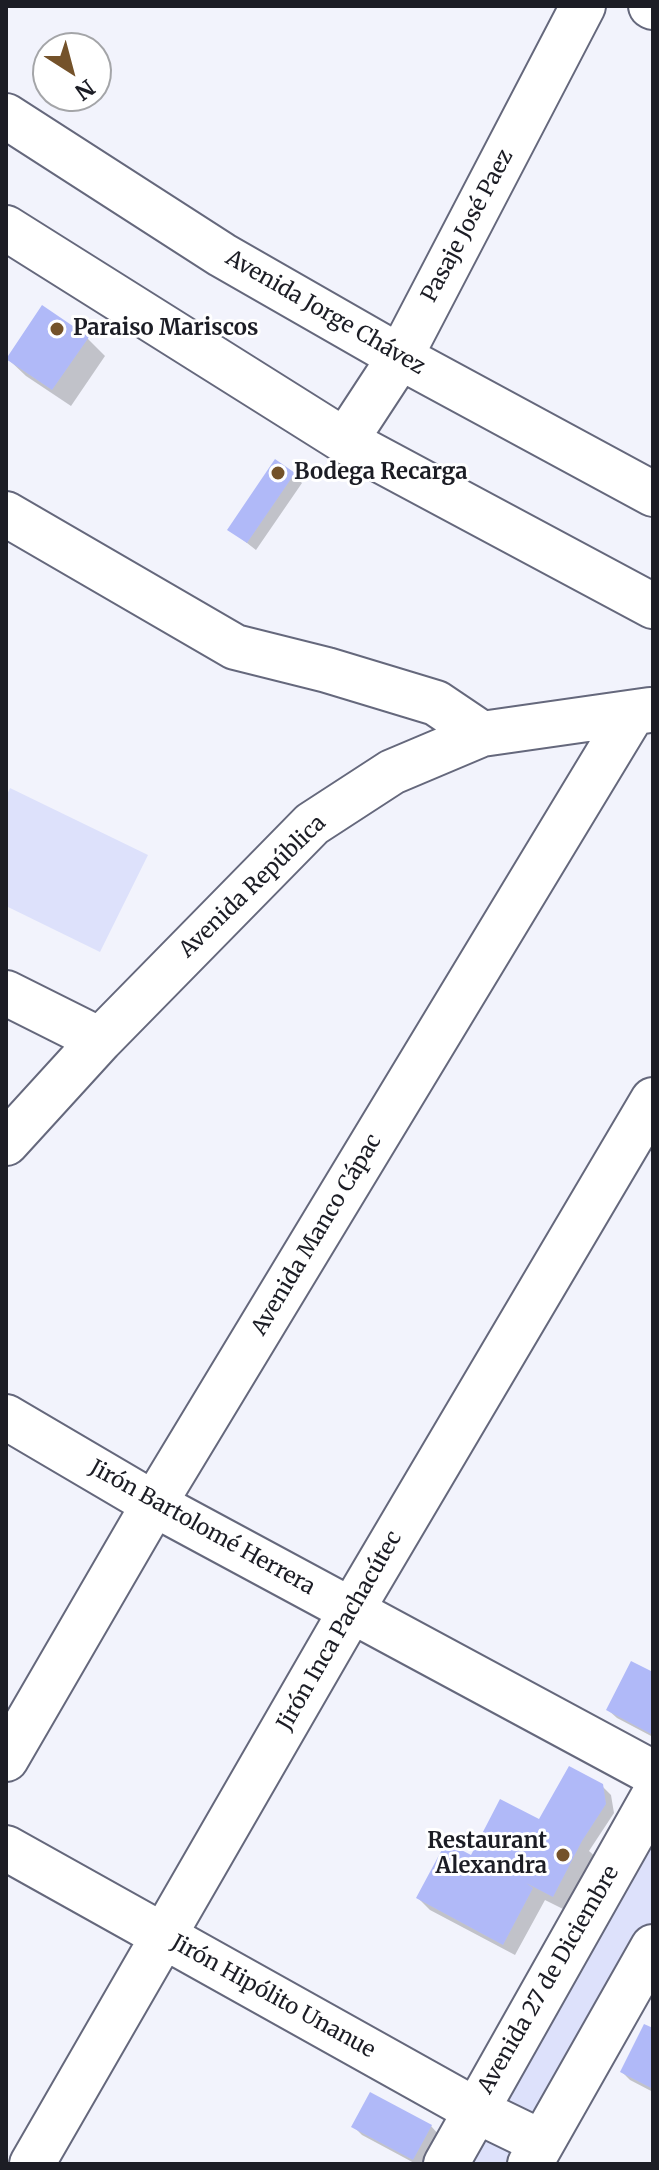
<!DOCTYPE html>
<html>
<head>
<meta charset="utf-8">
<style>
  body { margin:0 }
  #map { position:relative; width:659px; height:2170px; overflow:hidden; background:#f2f3fc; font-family:Merriweather,serif }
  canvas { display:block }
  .frame { position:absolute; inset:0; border:8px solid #1c1d25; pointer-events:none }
  .north { position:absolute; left:32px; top:32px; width:80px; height:80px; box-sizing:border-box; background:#fff; border:2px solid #a4a5a8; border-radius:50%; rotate:144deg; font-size:22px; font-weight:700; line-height:32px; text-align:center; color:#1c1d25 }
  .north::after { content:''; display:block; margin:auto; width:28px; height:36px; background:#74522a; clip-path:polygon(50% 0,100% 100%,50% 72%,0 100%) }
</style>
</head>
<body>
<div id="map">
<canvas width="659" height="2170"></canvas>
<div class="frame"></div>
<div class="north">N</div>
</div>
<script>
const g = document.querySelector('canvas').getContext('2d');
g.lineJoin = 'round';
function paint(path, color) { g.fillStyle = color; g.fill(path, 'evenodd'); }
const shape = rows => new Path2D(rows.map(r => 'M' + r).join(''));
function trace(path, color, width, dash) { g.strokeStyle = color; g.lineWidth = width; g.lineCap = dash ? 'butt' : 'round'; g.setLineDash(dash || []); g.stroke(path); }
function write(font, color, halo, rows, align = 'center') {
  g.font = font + ' Merriweather,serif'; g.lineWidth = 6; g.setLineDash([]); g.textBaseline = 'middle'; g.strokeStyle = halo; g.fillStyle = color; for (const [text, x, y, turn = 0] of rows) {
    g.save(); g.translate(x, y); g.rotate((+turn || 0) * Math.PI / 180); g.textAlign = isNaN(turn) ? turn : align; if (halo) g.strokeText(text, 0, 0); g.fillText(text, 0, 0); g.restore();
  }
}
paint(shape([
  [10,788,148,855,100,952,6,906,6,797],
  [653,1820,653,1925,519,2164,456,2164]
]), '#dde1fb');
paint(shape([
  [87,338,105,356,71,406,26,376,8,359],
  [293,474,302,483,256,550,229,529],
  [653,1675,653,1737,617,1718,608,1710],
  [602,1786,611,1795,614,1813,589,1851,599,1860,571,1913,545,1900,515,1955,430,1910,418,1898,471,1858,547,1826],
  [653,2030,653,2092,630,2080,622,2072],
  [431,2126,439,2135,423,2164,416,2164,362,2135,354,2127]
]), '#0003');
paint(shape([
  [42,305,89,337,52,390,6,359],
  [275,459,295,473,247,543,227,530],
  [631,1661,653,1672,653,1735,606,1710],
  [569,1766,603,1784,606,1804,582,1841,553,1897,526,1883,533,1888,503,1945,416,1898,446,1842,471,1855,500,1799,539,1819],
  [644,2024,653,2028,653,2089,620,2072],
  [370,2092,432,2125,413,2160,351,2127]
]), '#b0b9f8');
const minor = shape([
  [651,6,653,7],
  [6,116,222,255,400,357,653,494],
  [6,228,345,441,653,606],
  [345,441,400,357,583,6],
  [6,514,235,647,327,670,436,703,482,734],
  [6,993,100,1040],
  [6,1143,100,1040,312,824,392,772,482,734,650,710],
  [6,1417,154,1504,653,1773],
  [6,1759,154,1504,632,714],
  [6,1848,475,2110,541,2142],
  [32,2164,351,1611,653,1100],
  [446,2164,653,1797],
  [530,2164,653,1947]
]);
trace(minor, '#65687c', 48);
trace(minor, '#fff', 44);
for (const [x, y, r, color] of [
  [57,329,8,"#74522a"],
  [278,473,8,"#74522a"],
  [563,1855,8,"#74522a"]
]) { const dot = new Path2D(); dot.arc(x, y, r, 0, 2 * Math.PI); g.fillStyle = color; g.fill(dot); trace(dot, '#fff', 3); }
write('22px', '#1c1d25', '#fff', [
  ["Pasaje José Paez",468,226,-62],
  ["Avenida Jorge Chávez",325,313,30],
  ["Avenida República",253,887,-44],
  ["Avenida Manco Cápac",317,1235,-59],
  ["Jirón Bartolomé Herrera",202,1528,29],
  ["Jirón Inca Pachacútec",340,1631,-60],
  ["Avenida 27 de Diciembre",549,1980,-60],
  ["Jirón Hipólito Unanue",273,1997,29]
]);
write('bold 22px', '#1c1d25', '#fff', [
  ["Paraiso Mariscos",73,329],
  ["Bodega Recarga",294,473],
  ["Restaurant",547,1842,"right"],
  ["Alexandra",547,1867,"right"]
], 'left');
</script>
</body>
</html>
